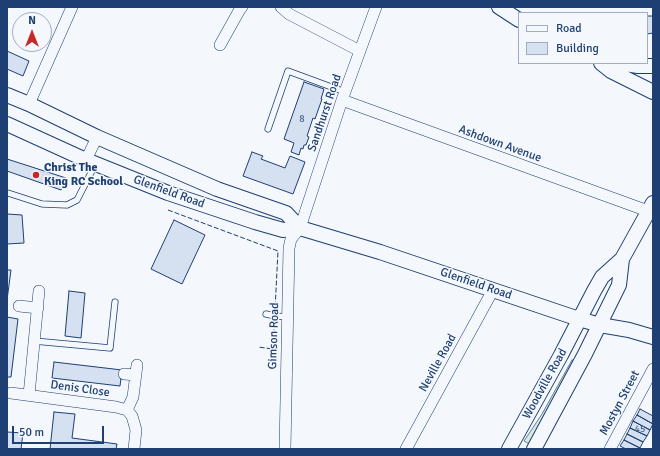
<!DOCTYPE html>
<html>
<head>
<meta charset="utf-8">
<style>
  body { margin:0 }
  #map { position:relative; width:660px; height:456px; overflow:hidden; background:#f4f7fb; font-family:Signika,sans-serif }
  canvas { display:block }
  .frame { position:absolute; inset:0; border:8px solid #1d3f73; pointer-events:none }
  .legend { position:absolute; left:518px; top:12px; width:130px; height:52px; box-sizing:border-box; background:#f4f7fb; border:1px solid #9eadc5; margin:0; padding:5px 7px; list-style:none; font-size:12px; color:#1d3f73 }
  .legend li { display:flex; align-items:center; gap:8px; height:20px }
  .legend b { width:20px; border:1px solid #9eadc5 }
  .north { position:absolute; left:12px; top:12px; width:40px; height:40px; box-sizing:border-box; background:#f4f7fb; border:1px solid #9eadc5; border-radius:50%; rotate:0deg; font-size:11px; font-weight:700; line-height:16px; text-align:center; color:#1d3f73 }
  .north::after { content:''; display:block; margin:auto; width:14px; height:18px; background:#c62828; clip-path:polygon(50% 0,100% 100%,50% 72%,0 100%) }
  .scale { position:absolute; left:12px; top:426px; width:92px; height:18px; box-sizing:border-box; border:2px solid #1d3f73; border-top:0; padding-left:5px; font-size:12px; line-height:14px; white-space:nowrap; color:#1d3f73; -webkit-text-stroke:3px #f4f7fb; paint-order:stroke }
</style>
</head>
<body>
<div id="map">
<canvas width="660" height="456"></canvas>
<div class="frame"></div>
<ul class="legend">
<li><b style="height:5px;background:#f4f7fb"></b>Road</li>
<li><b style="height:11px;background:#d5e0f0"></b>Building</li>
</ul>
<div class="north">N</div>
<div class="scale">50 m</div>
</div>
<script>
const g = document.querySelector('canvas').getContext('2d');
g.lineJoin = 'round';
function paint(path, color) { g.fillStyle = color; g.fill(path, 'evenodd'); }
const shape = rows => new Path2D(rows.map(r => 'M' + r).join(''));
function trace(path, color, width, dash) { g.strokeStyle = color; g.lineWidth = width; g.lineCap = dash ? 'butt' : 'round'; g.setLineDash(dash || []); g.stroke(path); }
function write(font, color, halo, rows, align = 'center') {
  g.font = font + ' Signika,sans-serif'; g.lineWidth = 3; g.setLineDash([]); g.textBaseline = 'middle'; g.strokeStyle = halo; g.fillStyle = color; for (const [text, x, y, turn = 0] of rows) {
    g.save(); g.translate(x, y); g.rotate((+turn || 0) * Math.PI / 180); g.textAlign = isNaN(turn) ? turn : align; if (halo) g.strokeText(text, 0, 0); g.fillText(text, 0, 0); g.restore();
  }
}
const green = shape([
  [572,360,576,362,531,445,524,441,542,414,572,360]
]);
paint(green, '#d7e8df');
trace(green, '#687fa3', 1);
const building = shape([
  [647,16,653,16,653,33,647,34,647,16],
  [7,51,29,61,23,76,7,69,7,51],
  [304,82,324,89,321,99,322,99,315,119,313,118,307,136,309,137,306,145,304,145,303,149,301,148,299,155,291,152,294,143,284,139,304,82],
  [252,152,263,156,261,159,285,168,290,156,305,162,293,194,243,176,252,152],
  [7,159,66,178,61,190,7,171,7,159],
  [7,214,22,215,24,243,7,244,7,214],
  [174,220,205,235,182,284,151,269,174,220],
  [7,270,11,270,7,300,7,270],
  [69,291,85,293,81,338,65,336,69,291],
  [7,317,18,319,11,377,7,377,7,317],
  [54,362,122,370,120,386,52,378,54,362],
  [640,409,653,416,653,424,637,415,640,409],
  [54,412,75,414,72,438,117,444,116,449,50,449,54,412],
  [637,415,653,424,650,430,633,421,637,415],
  [633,421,650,430,647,436,630,428,633,421],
  [630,428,647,436,643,442,627,434,630,428],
  [7,432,23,433,21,449,7,449,7,432],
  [627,434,643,442,640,448,624,440,627,434],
  [624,440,640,448,640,449,626,449,620,446,624,440]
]);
paint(building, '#d5e0f0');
trace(building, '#1d3f73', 1);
const service = shape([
  [268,129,288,71,345,92],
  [8,193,42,204,67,205,77,200,95,165],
  [266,314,275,316,288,317],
  [34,341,110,348,115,302]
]);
const minor = shape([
  [281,7,289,14,360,51],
  [220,45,239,11,242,7],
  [342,100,648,211],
  [29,104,72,7],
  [86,160,97,137],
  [19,306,38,308],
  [124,374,136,375],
  [11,393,116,407,127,410,132,416,136,430,134,449],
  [29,395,39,291],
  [127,410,133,397,137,365],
  [285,449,289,248,291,239,300,228,342,100,376,7],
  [406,449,493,290],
  [610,449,653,369]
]);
const tertiary = shape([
  [499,7,519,20],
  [601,63,611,71,653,92],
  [619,63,638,66,653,66],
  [7,95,29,104,97,137,217,189,286,213,300,228],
  [7,124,86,160,168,193,255,222,283,230,300,228,380,252,579,319,600,325,629,330,653,337],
  [509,449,561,355,594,291,602,277,622,259,653,203],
  [534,449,585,354,619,285,622,259]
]);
trace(service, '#1d3f73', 7);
trace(minor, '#1d3f73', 12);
trace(tertiary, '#1d3f73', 16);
trace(service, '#f4f7fb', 5.5);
trace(minor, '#f4f7fb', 11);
trace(tertiary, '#f4f7fb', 14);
trace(shape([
  [168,210,278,251,273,349,258,347]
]), '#1d3f73', 1, [5, 2]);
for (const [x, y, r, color] of [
  [36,175,4,"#c62828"]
]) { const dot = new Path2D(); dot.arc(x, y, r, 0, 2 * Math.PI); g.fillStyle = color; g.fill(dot); trace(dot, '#f4f7fb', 1.5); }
write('10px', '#4b6792', null, [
  ["8",302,119],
  ["45",640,429]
]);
write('12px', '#1d3f73', '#f4f7fb', [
  ["Sandhurst Road",325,113,-71],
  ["Ashdown Avenue",500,144,20],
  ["Glenfield Road",169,192,20],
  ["Glenfield Road",476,284,19],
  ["Gimson Road",274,336,-88],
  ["Neville Road",438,363,-61],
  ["Woodville Road",545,384,-61],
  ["Denis Close",80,389,8],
  ["Mostyn Street",620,403,-62]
]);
write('bold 12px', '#1d3f73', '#f4f7fb', [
  ["Christ The",44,168],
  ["King RC School",44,182]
], 'left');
</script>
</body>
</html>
